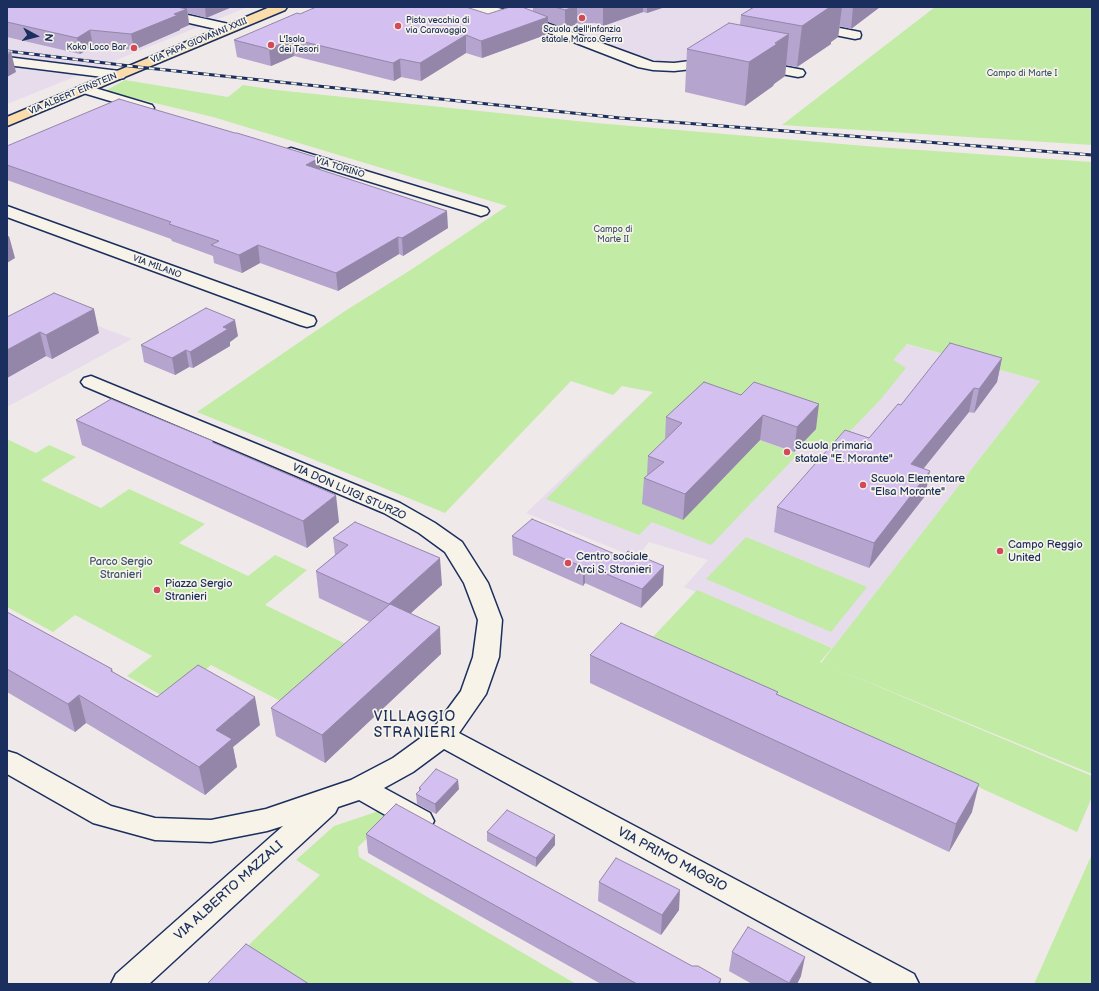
<!DOCTYPE html>
<html>
<head>
<meta charset="utf-8">
<style>
  body { margin:0 }
  #map { position:relative; width:1099px; height:991px; overflow:hidden; background:#f0e9ea; font-family:"Balsamiq Sans",sans-serif }
  canvas { display:block }
  .frame { position:absolute; inset:0; border:8px solid #1b2f5e; pointer-events:none }
  .north { position:absolute; left:16px; top:16px; width:40px; height:40px; -webkit-text-stroke:3px #f7f3e8; paint-order:stroke; rotate:97deg; font-size:11px; font-weight:700; line-height:16px; text-align:center; color:#1b2f5e }
  .north::after { content:''; display:block; margin:auto; width:14px; height:18px; background:#1b2f5e; clip-path:polygon(50% 0,100% 100%,50% 72%,0 100%) }
</style>
</head>
<body>
<div id="map">
<canvas width="1099" height="991"></canvas>
<div class="frame"></div>
<div class="north">N</div>
</div>
<script>
const g = document.querySelector('canvas').getContext('2d');
g.lineJoin = 'round';
function paint(path, color) { g.fillStyle = color; g.fill(path, 'evenodd'); }
const shape = rows => new Path2D(rows.map(r => 'M' + r).join(''));
function trace(path, color, width, dash) { g.strokeStyle = color; g.lineWidth = width; g.lineCap = dash ? 'butt' : 'round'; g.setLineDash(dash || []); g.stroke(path); }
function write(font, color, halo, rows, align = 'center') {
  g.font = font + ' "Balsamiq Sans",sans-serif'; g.lineWidth = 3.5; g.setLineDash([]); g.textBaseline = 'middle'; g.strokeStyle = halo; g.fillStyle = color; for (const [text, x, y, turn = 0] of rows) {
    g.save(); g.translate(x, y); g.rotate((+turn || 0) * Math.PI / 180); g.textAlign = isNaN(turn) ? turn : align; if (halo) g.strokeText(text, 0, 0); g.fillText(text, 0, 0); g.restore();
  }
}
paint(shape([
  [7,7,248,7,7,104],
  [480,7,770,7,762,14,729,29,692,60,664,62,631,55,475,8],
  [712,291,1040,381,833,648,684,587,708,560,649,542,637,558,526,513,653,392,622,386],
  [46,306,132,339,7,407,7,326]
]), '#e7dcec');
paint(shape([
  [935,7,1092,7,1092,145,782,125],
  [125,80,228,97,243,85,276,90,596,123,877,147,1092,162,1092,774,824,664,1092,776,1092,797,1077,832,652,638,697,590,832,648,820,662,821,663,1040,381,907,344,893,360,906,368,880,400,831,451,804,441,815,430,729,429,798,454,711,545,652,522,639,535,546,499,653,392,622,386,613,395,571,381,445,513,197,412,345,311,409,271,507,206,213,117,105,91],
  [7,439,36,453,49,445,76,457,41,480,101,508,129,489,205,524,179,543,248,576,275,555,307,570,265,605,352,647,288,705,211,665,170,700,127,676,152,656,75,615,53,632,7,607],
  [746,537,867,587,831,632,706,579],
  [379,811,391,815,358,847,359,857,576,984,209,984,320,875,296,860,334,826],
  [1092,854,1092,984,1034,984]
]), '#c2eba6');
const minor = shape([
  [130,7,152,7,233,25,235,28,233,31,229,32,132,10,130,7],
  [423,7,480,7,498,8,517,12,653,62,674,63,690,61,713,50,718,51,720,54,706,65,692,69,674,71,653,70,638,67,514,19,498,16,429,11,425,10,423,7],
  [809,22,855,31,860,32,861,35,860,38,855,39,805,29,803,26,805,23,809,22],
  [7,57,119,71,124,72,126,75,124,78,119,79,7,65,7,57],
  [755,61,798,69,803,70,805,73,803,76,798,77,750,68,748,65,750,62,755,61],
  [85,85,152,105,154,108,152,111,147,112,80,92,78,89,80,86,85,85],
  [291,148,487,208,489,211,487,214,481,216,475,214,286,156,283,153,286,150,291,148],
  [7,206,314,317,316,321,314,325,307,327,300,325,7,217,7,206],
  [91,376,400,503,435,523,462,542,488,583,502,620,499,657,486,694,459,733,914,974,919,984,874,984,444,749,413,772,384,788,430,813,434,821,430,829,420,832,410,829,359,800,338,807,335,813,149,984,111,984,116,974,283,826,267,831,211,842,155,840,93,823,7,774,7,751,17,754,111,806,155,818,211,820,266,809,351,780,393,758,433,729,461,691,473,657,478,620,464,583,445,552,419,533,384,513,84,386,81,382,84,378,91,376]
]);
const major = shape([
  [270,7,287,7,285,10,7,126,7,117,270,7]
]);
trace(minor, '#1b2f5e', 3);
trace(major, '#1b2f5e', 3);
paint(minor, '#f7f3e8');
paint(major, '#fbddab');
const rail = shape([
  [7,51,138,67,620,118,1092,155]
]);
trace(rail, '#1b2f5e', 3);
trace(rail, '#f7f3e8', 2, [5.5]);
paint(shape([
  [7,7,232,7,206,18,188,13,189,25,180,29,180,30,134,50,93,46,80,54,7,37],
  [533,7,665,7,647,13,643,12,603,26,595,23,577,24,565,28,548,22,548,34,482,58,466,53,421,81,401,77,394,81,294,56,271,66,237,57,234,40,300,14,488,14,533,11],
  [754,7,880,7,851,29,840,26,838,37,831,42,831,44,797,67,786,65,785,76,774,84,773,86,745,106,685,92,687,49,740,25,741,15],
  [7,146,319,158,320,170,448,228,403,256,399,254,338,291,260,263,242,273,214,263,213,256,172,241,171,239,7,180],
  [7,317,99,333,52,359,46,356,7,378],
  [238,336,230,342,230,346,193,368,189,367,175,375,144,362,141,345],
  [1002,358,997,382,974,413,969,412,923,469,925,496,869,568,774,532,777,507,869,438,901,405],
  [704,382,816,429,794,452,760,440,683,520,642,504,644,478,647,476,648,456,665,440,666,417],
  [76,420,214,443,339,522,307,548,82,445],
  [512,536,663,585,641,608,585,583,583,586,513,555],
  [333,538,442,585,411,613,441,654,325,763,276,736,271,708,370,622,319,598,316,571,335,555],
  [7,612,112,669,113,672,157,697,260,725,233,747,237,767,205,795,86,723,75,732,7,692],
  [590,655,778,692,777,694,972,812,949,852,590,683],
  [419,788,459,789,436,814,417,804,416,794,419,791],
  [487,832,555,835,555,845,536,867,487,841],
  [366,834,721,979,720,984,601,984,368,853],
  [599,882,679,910,661,935,598,901],
  [732,952,801,976,797,984,752,984,729,971]
]), '#b5a4ce');
paint(shape([
  [205,7,232,7,206,18],
  [574,7,577,7,577,24,565,28,565,10],
  [606,7,643,7,643,12,603,26,603,8],
  [647,7,665,7,647,13],
  [830,7,842,7,838,37,831,42,831,44,797,67,802,26],
  [853,7,880,7,851,29],
  [187,9,189,25,180,29,180,30,134,50,131,34,174,14],
  [548,17,548,34,482,58,481,41],
  [90,30,93,46,80,54,77,38],
  [789,34,785,76,774,84,773,86,745,106,749,62],
  [466,35,466,53,421,81,420,63],
  [292,39,294,56,271,66,269,49],
  [11,52,16,72,7,77,7,55],
  [400,59,401,77,394,81,393,63],
  [319,158,321,175,306,165],
  [447,211,448,228,403,256,402,238],
  [9,236,15,258,7,263,7,237],
  [398,237,399,254,338,291,336,273],
  [258,245,260,263,242,273,239,255],
  [94,309,99,333,52,359,46,335],
  [235,320,238,336,230,342,230,346,193,368,190,352,223,327],
  [40,332,46,356,7,378,7,350],
  [186,350,189,367,175,375,172,358],
  [1002,358,997,382,974,413,979,389],
  [974,388,969,412,907,489,911,464],
  [819,404,816,429,794,452,797,427],
  [763,415,760,440,683,520,685,494],
  [930,471,925,496,869,568,874,543],
  [336,495,339,522,307,548,303,521],
  [440,558,442,585,391,631,389,604],
  [585,565,585,583,583,586,583,567],
  [664,566,663,585,641,608,642,589],
  [440,627,441,654,325,763,322,735],
  [79,695,86,723,75,732,68,704],
  [255,697,260,725,233,747,237,767,205,795,199,767,216,730],
  [458,780,459,789,436,814,435,804],
  [979,784,972,812,949,852,956,824],
  [555,835,555,845,536,867,536,858],
  [680,890,679,910,661,935,662,915],
  [805,957,801,976,797,984,789,984],
  [721,979,720,984,718,984]
]), '#9486a8');
const building = shape([
  [7,7,177,7,187,9,174,14,178,15,131,34,90,30,77,38,7,22,7,7],
  [316,7,466,7,488,14,510,7,522,7,548,17,481,41,466,35,420,63,400,59,393,63,292,39,269,49,234,40,297,13,300,14,316,7],
  [555,7,574,7,565,10,555,7],
  [754,7,830,7,802,26,741,15,754,7],
  [729,23,789,34,775,43,777,44,749,62,687,49,729,23],
  [7,52,11,52,7,55,7,52],
  [119,99,235,133,237,133,319,158,306,165,447,211,402,238,398,237,336,273,258,245,239,255,211,245,219,241,169,224,171,222,7,165,7,146,119,99],
  [54,293,94,309,46,335,40,332,7,350,7,317,54,293],
  [206,308,235,320,223,327,228,329,190,352,186,350,172,358,141,345,206,308],
  [950,343,1002,358,979,389,974,388,911,464,930,471,874,543,777,507,845,430,869,438,898,404,901,405,950,343],
  [704,382,741,395,754,382,819,404,797,427,763,415,685,494,644,478,664,462,648,456,682,423,666,417,704,382],
  [111,399,213,441,212,442,336,495,303,521,76,420,111,399],
  [532,519,622,557,628,551,664,566,642,589,585,565,583,567,512,536,532,519],
  [355,522,440,558,389,604,316,571,348,545,333,538,355,522],
  [390,604,440,627,322,735,271,708,390,604],
  [7,612,112,669,111,671,157,697,198,665,255,697,216,730,232,739,199,767,79,695,68,704,7,669,7,612],
  [621,623,778,692,776,694,979,784,956,824,590,655,621,623],
  [436,769,458,780,435,804,416,794,421,789,419,788,436,769],
  [396,804,692,966,698,966,721,979,718,984,637,984,366,834,396,804],
  [507,810,555,835,536,858,487,832,507,810],
  [616,858,680,890,662,915,599,882,616,858],
  [748,927,805,957,789,983,732,952,748,927],
  [246,944,309,984,207,984,246,944]
]);
paint(building, '#d3bff0');
trace(building, '#9486a8', 1);
for (const [x, y, r, color] of [
  [582,18,4,"#d1495b"],
  [398,26,4,"#d1495b"],
  [271,45,4,"#d1495b"],
  [134,48,4,"#d1495b"],
  [787,452,4,"#d1495b"],
  [863,485,4,"#d1495b"],
  [1000,551,4,"#d1495b"],
  [568,563,4,"#d1495b"],
  [157,590,4,"#d1495b"]
]) { const dot = new Path2D(); dot.arc(x, y, r, 0, 2 * Math.PI); g.fillStyle = color; g.fill(dot); trace(dot, '#f7f3e8', 1.5); }
write('9px', '#1b2f5e', '#f7f3e8', [
  ["Pista vecchia di",406,21],
  ["via Caravaggio",406,31],
  ["Scuola dell'infanzia",582,30,"center"],
  ["statale Marco Gerra",582,40,"center"],
  ["L'Isola",279,40],
  ["dei Tesori",279,50],
  ["Koko Loco Bar",126,48,"right"]
], 'left');
write('9px', '#1b2f5e', '#f7f3e8', [
  ["VIA PAPA GIOVANNI XXIII",199,41,-23],
  ["VIA ALBERT EINSTEIN",73,94,-23],
  ["VIA TORINO",340,168,17],
  ["VIA MILANO",157,267,20]
]);
write('9px', '#3c556c', '#f7f3e8', [
  ["Campo di Marte I",1022,74],
  ["Campo di",613,230],
  ["Marte II",613,240]
]);
write('11px', '#1b2f5e', '#f7f3e8', [
  ["Scuola primaria",795,446],
  ["statale \"E. Morante\"",795,459],
  ["Scuola Elementare",871,479],
  ["\"Elsa Morante\"",871,492],
  ["Campo Reggio",1008,545],
  ["United",1008,558],
  ["Centro sociale",576,557],
  ["Arci S. Stranieri",576,570],
  ["Piazza Sergio",165,584],
  ["Stranieri",165,597]
], 'left');
write('11px', '#1b2f5e', '#f7f3e8', [
  ["VIA DON LUIGI STURZO",349,492,24]
]);
write('11px', '#3c556c', '#f7f3e8', [
  ["Parco Sergio",121,562],
  ["Stranieri",121,575]
]);
write('13px', '#1b2f5e', '#f7f3e8', [
  ["VIA PRIMO MAGGIO",672,860,28],
  ["VIA ALBERTO MAZZALI",229,891,-42]
]);
g.letterSpacing = '1px';
write('14px', '#1b2f5e', '#f7f3e8', [
  ["VILLAGGIO",415,717],
  ["STRANIERI",415,733]
]);
g.letterSpacing = '0px';
</script>
</body>
</html>
